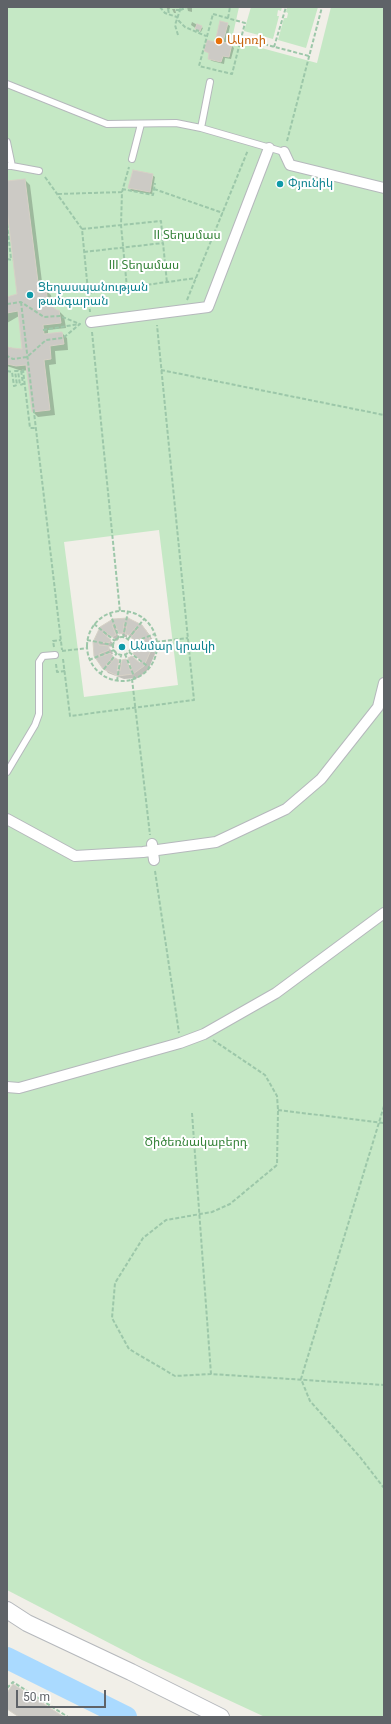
<!DOCTYPE html>
<html>
<head>
<meta charset="utf-8">
<style>
  body { margin:0 }
  #map { position:relative; width:391px; height:1724px; overflow:hidden; background:#f1efe8; font-family:Roboto,sans-serif }
  canvas { display:block }
  .frame { position:absolute; inset:0; border:8px solid #5f6368; pointer-events:none }
  .scale { position:absolute; left:16px; top:1690px; width:90px; height:18px; box-sizing:border-box; border:2px solid #5f6368; border-top:0; padding-left:5px; font-size:12px; line-height:14px; white-space:nowrap; color:#5f6368; -webkit-text-stroke:3px #fff; paint-order:stroke }
</style>
</head>
<body>
<div id="map">
<canvas width="391" height="1724"></canvas>
<div class="frame"></div>
<div class="scale">50 m</div>
</div>
<script>
const g = document.querySelector('canvas').getContext('2d');
g.lineJoin = 'round';
function paint(path, color) { g.fillStyle = color; g.fill(path, 'evenodd'); }
const shape = rows => new Path2D(rows.map(r => 'M' + r).join(''));
function trace(path, color, width, dash) { g.strokeStyle = color; g.lineWidth = width; g.lineCap = dash ? 'butt' : 'round'; g.setLineDash(dash || []); g.stroke(path); }
function write(font, color, halo, rows, align = 'center') {
  g.font = font + ' Roboto,"Noto Sans Armenian",sans-serif'; g.lineWidth = 4; g.setLineDash([]); g.textBaseline = 'middle'; g.strokeStyle = halo; g.fillStyle = color; for (const [text, x, y, turn = 0] of rows) {
    g.save(); g.translate(x, y); g.rotate((+turn || 0) * Math.PI / 180); g.textAlign = isNaN(turn) ? turn : align; if (halo) g.strokeText(text, 0, 0); g.fillText(text, 0, 0); g.restore();
  }
}
paint(shape([
  [7,7,239,7,231,43,242,46,243,43,317,63,331,7,384,7,384,1717,265,1717,142,1660,7,1590],
  [159,530,178,685,84,697,64,542],
  [251,7,282,7,281,11,278,10,277,16,279,16,273,39,244,31],
  [287,7,318,7,306,48,278,40,284,18,287,18,288,13,286,12]
]), '#c5e8c5');
paint(shape([
  [166,7,169,7,170,9,168,10],
  [187,7,192,7,192,12,188,11],
  [172,9,175,9,176,13,174,13],
  [192,22,203,28,201,32,191,25],
  [227,24,230,26,226,44,231,45,234,48,231,59,225,58,224,64,212,61,209,59,210,54,205,51,215,43],
  [152,175,155,177,152,194,132,191,129,188],
  [25,180,30,185,43,290,45,290,51,295,53,309,59,311,64,316,66,328,48,330,48,334,62,333,67,338,68,350,55,351,56,364,49,365,55,415,38,417,33,412,28,370,22,371,7,366,7,347,23,350,19,316,7,323,7,298,19,295,7,200,7,182],
  [125,619,141,626,146,630,153,640,155,654,148,670,138,678,124,679,108,673,95,656,101,627],
  [116,629,118,629,124,637,127,637,127,634,134,639,138,643,136,647,142,652,143,662,132,670,129,665,125,660,122,664,115,659,111,655,113,654,112,651,107,646,113,647,114,644,106,637,109,634,117,641,119,639],
  [120,662,117,676,115,675,117,664]
]), '#0003');
trace(shape([
  [7,1658,126,1717]
]), '#aadaff', 22);
const building = shape([
  [220,21,228,23,223,42,232,44,229,57,223,56,221,62,208,59,209,53,204,51,207,40,215,42,220,21],
  [197,24,202,26,200,31,195,29,197,24],
  [133,170,153,174,150,192,128,188,133,170],
  [25,179,39,290,46,289,48,304,57,310,59,310,61,323,43,325,44,334,62,332,64,344,50,346,51,359,44,360,50,410,32,412,26,365,16,366,7,364,7,347,12,348,22,349,18,311,7,313,7,297,17,294,7,209,7,181,25,179],
  [128,618,142,625,149,635,151,650,144,666,133,674,118,676,103,669,94,656,93,642,100,627,113,619,128,618],
  [124,623,127,624,125,634,129,635,136,627,138,629,131,637,134,641,144,637,145,639,135,643,135,647,147,649,146,652,135,650,133,654,142,661,140,663,132,656,128,658,132,669,130,670,126,659,122,660,120,671,117,671,119,660,115,658,108,666,106,665,113,656,110,653,100,657,99,654,109,650,109,646,99,645,99,642,109,643,111,640,103,633,104,631,112,637,116,635,112,625,115,624,119,634,123,633,124,623],
  [13,1684,64,1717,19,1717,7,1709,7,1693,13,1684]
]);
paint(building, '#cccac5');
trace(building, '#d6d1c6', 1);
const service = shape([
  [7,84,107,124,176,123,201,128,284,152],
  [201,128,210,82],
  [7,142,12,166],
  [132,159,141,124],
  [7,166,12,166,39,171],
  [7,772,35,725,39,714,39,662,43,656,55,655]
]);
const pedestrian = shape([
  [284,152,290,165,384,188],
  [91,322,208,307,269,148],
  [7,819,75,856,143,852,216,842,286,809,321,779,378,707,384,683],
  [152,844,154,860],
  [7,1087,19,1088,180,1043,204,1034,276,993,384,913]
]);
const tertiary = shape([
  [7,1610,27,1623,131,1672,221,1717]
]);
trace(service, '#b5b8bc', 8);
trace(pedestrian, '#b5b8bc', 12);
trace(tertiary, '#b5b8bc', 18);
trace(shape([
  [160,7,165,13,177,17,179,21,185,27,206,36],
  [168,9,169,14],
  [176,10,180,10],
  [180,10,186,8],
  [213,14,245,23,232,74,199,66,213,14],
  [228,18,230,7],
  [196,30,199,31],
  [178,35,175,25,181,7],
  [241,38,309,56],
  [274,47,286,7],
  [287,141,322,7],
  [45,177,82,229,90,312],
  [122,189,153,195,155,183],
  [154,189,223,213],
  [58,194,122,192],
  [7,224,11,259],
  [82,229,161,221,163,243],
  [84,252,163,243,167,283],
  [7,259,13,260],
  [7,283,7,288],
  [127,288,121,225,122,192,129,167],
  [88,293,196,278],
  [187,300,248,150],
  [21,302,62,650],
  [7,304,21,302,44,317,60,316,80,324,63,338,46,340,27,357,13,359,7,356],
  [43,330,79,324],
  [92,332,120,612],
  [161,370,384,415],
  [7,371,12,372,14,386,17,385,15,371,18,371,20,385,23,384,21,370,23,370,30,428,36,428],
  '87 646a35 35 0 1 1 70 0a35 35 0 1 1-70 0Z',
  [110,613,119,638],
  [94,624,115,641],
  '113 646a9 9 0 1 1 18 0a9 9 0 1 1-18 0Z',
  [123,638,128,611],
  [128,639,144,619],
  [87,640,113,645],
  [156,642,188,638],
  [130,643,155,634],
  [54,647,53,641,61,640],
  [131,648,157,652],
  [62,651,88,648],
  [129,652,150,668],
  [125,654,135,679],
  [63,659,70,716,194,700,157,325],
  [89,660,114,650],
  [56,664,57,672,65,671],
  [100,674,117,653],
  [132,679,150,835],
  [117,681,121,655],
  [155,871,179,1033],
  [213,1040,265,1075,277,1096,278,1110,277,1165,230,1204,212,1212,166,1220,143,1238,115,1283,112,1318,129,1349,175,1376,211,1374,384,1385],
  [384,1106,301,1379,310,1401,360,1457,384,1488],
  [278,1110,384,1123],
  [192,1113,211,1374],
  [7,1688,13,1682,68,1717]
]), '#9cc7a9', 2, [4, 2]);
trace(service, '#fff', 6);
trace(pedestrian, '#fff', 10);
trace(tertiary, '#fff', 16);
for (const [x, y, r, color] of [
  [219,41,4,"#e8710a"],
  [280,184,4,"#0f9aa8"],
  [30,295,4,"#0f9aa8"],
  [122,647,4,"#0f9aa8"]
]) { const dot = new Path2D(); dot.arc(x, y, r, 0, 2 * Math.PI); g.fillStyle = color; g.fill(dot); trace(dot, '#fff', 1.5); }
write('12px', '#c56008', '#fff', [
  ["Ակոռի",227,41]
], 'left');
write('12px', '#0d838f', '#fff', [
  ["Փյունիկ",288,184],
  ["Ցեղասպանության",38,288],
  ["թանգարան",38,302],
  ["Անմար կրակի",130,647]
], 'left');
write('12px', '#348238', '#fff', [
  ["II Տեղամաս",187,236],
  ["III Տեղամաս",144,266],
  ["Ծիծեռնակաբերդ",196,1143]
]);
</script>
</body>
</html>
